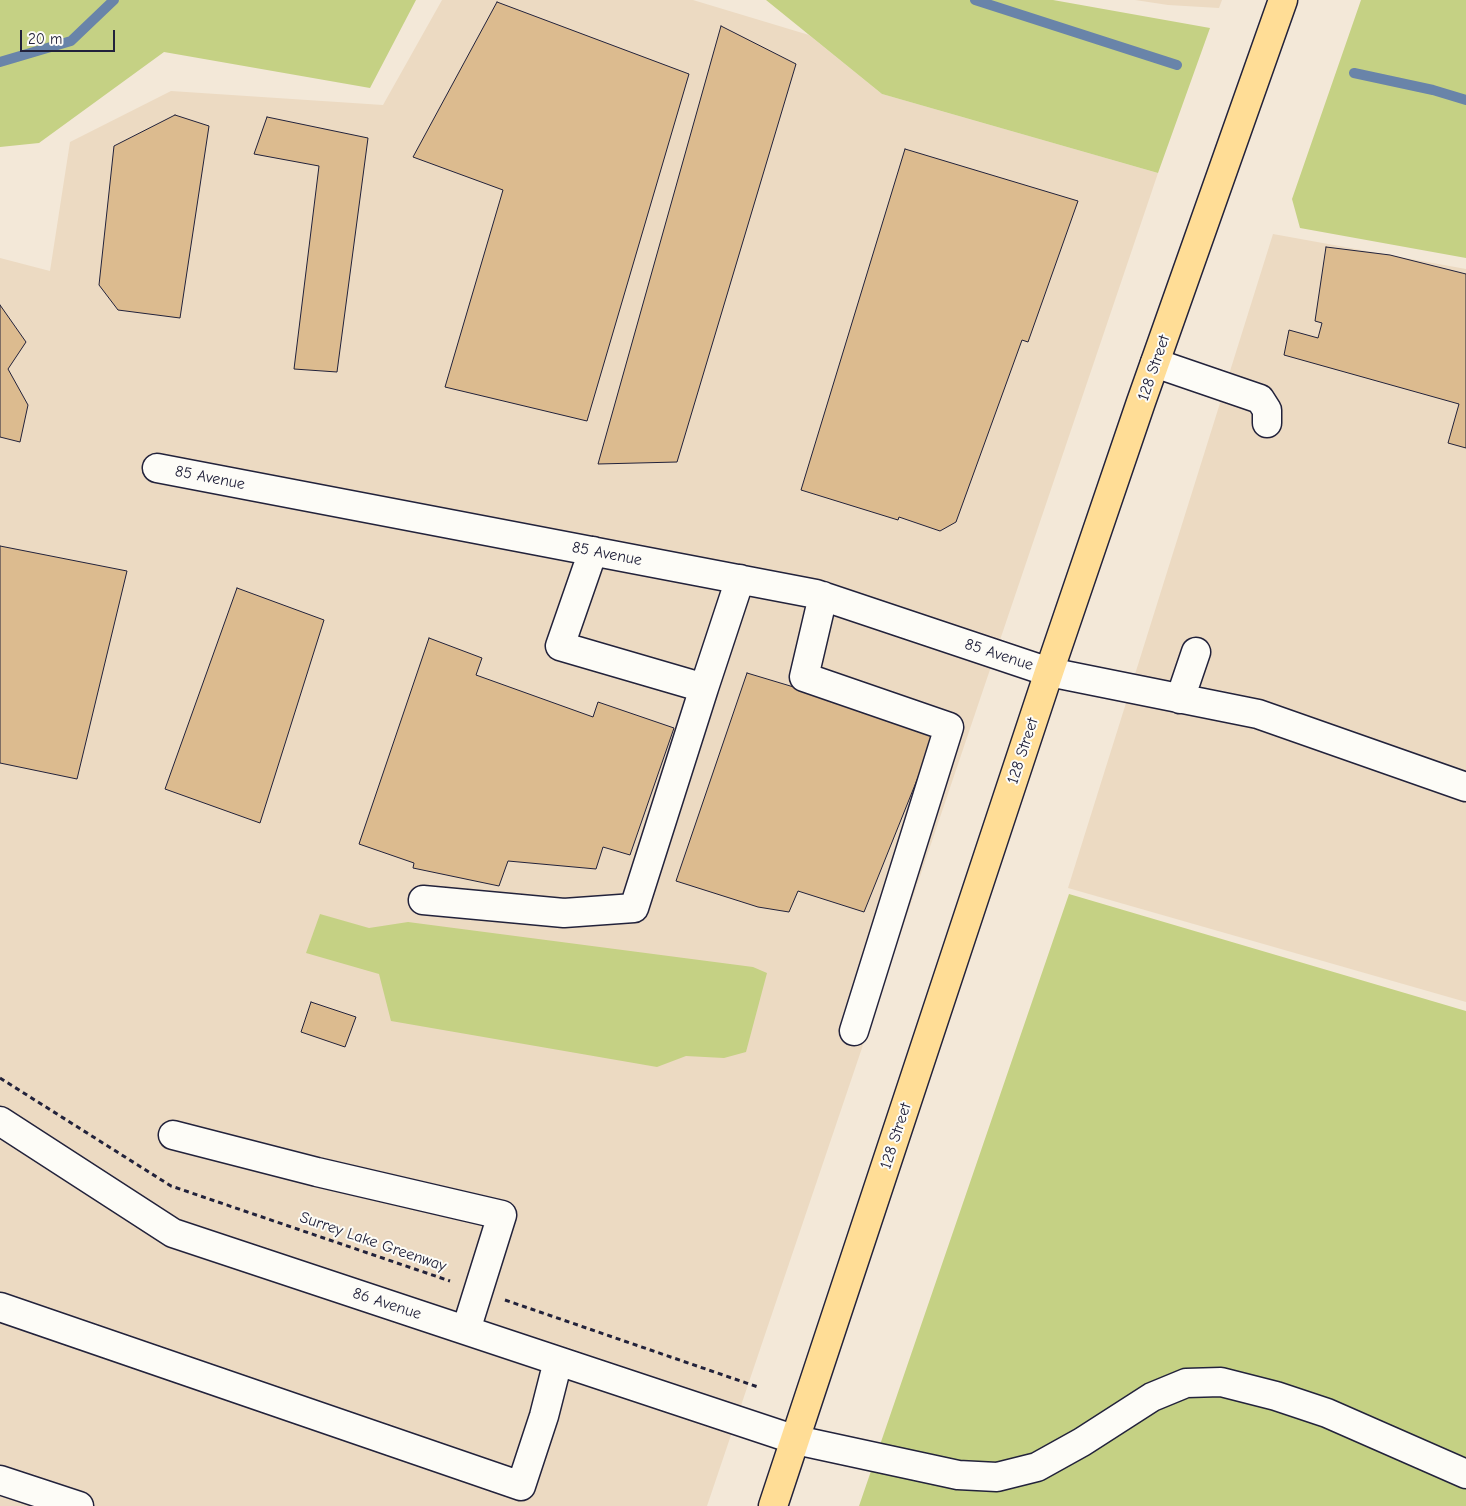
<!DOCTYPE html>
<html>
<head>
<meta charset="utf-8">
<style>
  body { margin:0 }
  #map { position:relative; width:1466px; height:1506px; overflow:hidden; background:#f3e8d8; font-family:"Comic Neue",sans-serif }
  canvas { display:block }
  .scale { position:absolute; left:20px; top:30px; width:95px; height:22px; box-sizing:border-box; border:2px solid #22223b; border-top:0; padding-left:6px; font-size:15px; line-height:18px; white-space:nowrap; color:#22223b; -webkit-text-stroke:4px #fdfcf7; paint-order:stroke }
</style>
</head>
<body>
<div id="map">
<canvas width="1466" height="1506"></canvas>
<div class="scale">20 m</div>
</div>
<script>
const g = document.querySelector('canvas').getContext('2d');
g.lineJoin = 'round';
function paint(path, color) { g.fillStyle = color; g.fill(path, 'evenodd'); }
const shape = rows => new Path2D(rows.map(r => 'M' + r).join(''));
function trace(path, color, width, dash) { g.strokeStyle = color; g.lineWidth = width; g.lineCap = dash ? 'butt' : 'round'; g.setLineDash(dash || []); g.stroke(path); }
function write(font, color, halo, rows, align = 'center') {
  g.font = font + ' "Comic Neue",sans-serif'; g.lineWidth = 4; g.setLineDash([]); g.textBaseline = 'middle'; g.strokeStyle = halo; g.fillStyle = color; for (const [text, x, y, turn = 0] of rows) {
    g.save(); g.translate(x, y); g.rotate((+turn || 0) * Math.PI / 180); g.textAlign = isNaN(turn) ? turn : align; if (halo) g.strokeText(text, 0, 0); g.fillText(text, 0, 0); g.restore();
  }
}
paint(shape([
  [442,0,693,0,809,35,882,94,1158,173,707,1506,0,1506,0,258,50,271,70,142,171,91,383,105],
  [1135,0,1222,0,1219,8,1168,5],
  [1273,234,1466,269,1466,1002,1068,888]
]), '#ecdac2');
paint(shape([
  [0,0,416,0,370,88,164,52,39,143,0,147],
  [766,0,1053,0,1210,28,1158,173,882,94],
  [1361,0,1466,0,1466,258,1300,228,1292,199],
  [1069,894,1466,1011,1466,1506,859,1506],
  [320,914,369,928,408,922,753,967,767,973,746,1052,724,1058,686,1056,657,1067,391,1021,379,974,306,953]
]), '#c5d184');
trace(shape([
  [975,0,1177,65],
  [0,62,71,41,114,0],
  [1354,73,1433,90,1466,100]
]), '#6984a9', 10);
const building = shape([
  [497,2,689,74,587,421,445,387,503,190,413,157,497,2],
  [721,26,796,64,677,462,598,464,721,26],
  [175,115,209,126,180,318,118,310,99,285,114,146,175,115],
  [267,117,368,138,337,372,294,369,319,166,254,154,267,117],
  [905,149,1078,201,1028,342,1022,340,956,522,940,531,899,517,898,520,801,490,905,149],
  [1326,247,1390,255,1466,274,1466,448,1448,443,1459,404,1284,355,1289,330,1318,338,1322,323,1315,321,1326,247],
  [0,305,26,342,8,369,28,405,20,442,0,437,0,305],
  [0,546,127,571,77,779,0,763,0,546],
  [237,588,324,620,260,823,165,789,237,588],
  [429,638,482,658,476,675,593,717,598,702,674,728,630,855,603,847,596,869,508,861,499,886,413,868,414,863,359,844,429,638],
  [747,673,937,730,864,912,798,891,789,912,758,907,676,881,747,673],
  [311,1002,356,1017,345,1047,301,1032,311,1002]
]);
paint(building, '#dcbb8f');
trace(building, '#22223b', 1);
const minor = shape([
  [1155,363,1260,399,1267,410,1267,423],
  [157,468,816,594,1049,672,1258,714,1466,787],
  [593,551,560,646,704,688,740,579],
  [823,596,804,677,949,727,854,1031],
  [1180,699,1196,652],
  [423,900,564,913,634,908,704,688],
  [0,1121,173,1233,796,1440,958,1475,997,1477,1037,1467,1082,1442,1152,1397,1186,1383,1221,1382,1276,1396,1327,1413,1466,1474],
  [173,1135,317,1172,502,1215,466,1330],
  [0,1307,521,1486,544,1416,558,1361],
  [0,1480,79,1506]
]);
const major = shape([
  [773,1506,1049,672,1141,402,1283,0]
]);
trace(minor, '#22223b', 31);
trace(major, '#22223b', 31);
trace(shape([
  [0,1078,171,1186,450,1281],
  [505,1300,758,1387]
]), '#22223b', 3, [5, 4]);
trace(minor, '#fdfcf7', 28);
trace(major, '#ffdd96', 28);
write('16px', '#22223b', '#fdfcf7', [
  ["128 Street",1154,368,-71],
  ["85 Avenue",210,478,11],
  ["85 Avenue",607,554,11],
  ["85 Avenue",999,655,18],
  ["128 Street",1023,751,-72],
  ["128 Street",896,1136,-72],
  ["Surrey Lake Greenway",373,1242,19],
  ["86 Avenue",387,1304,18]
]);
</script>
</body>
</html>
